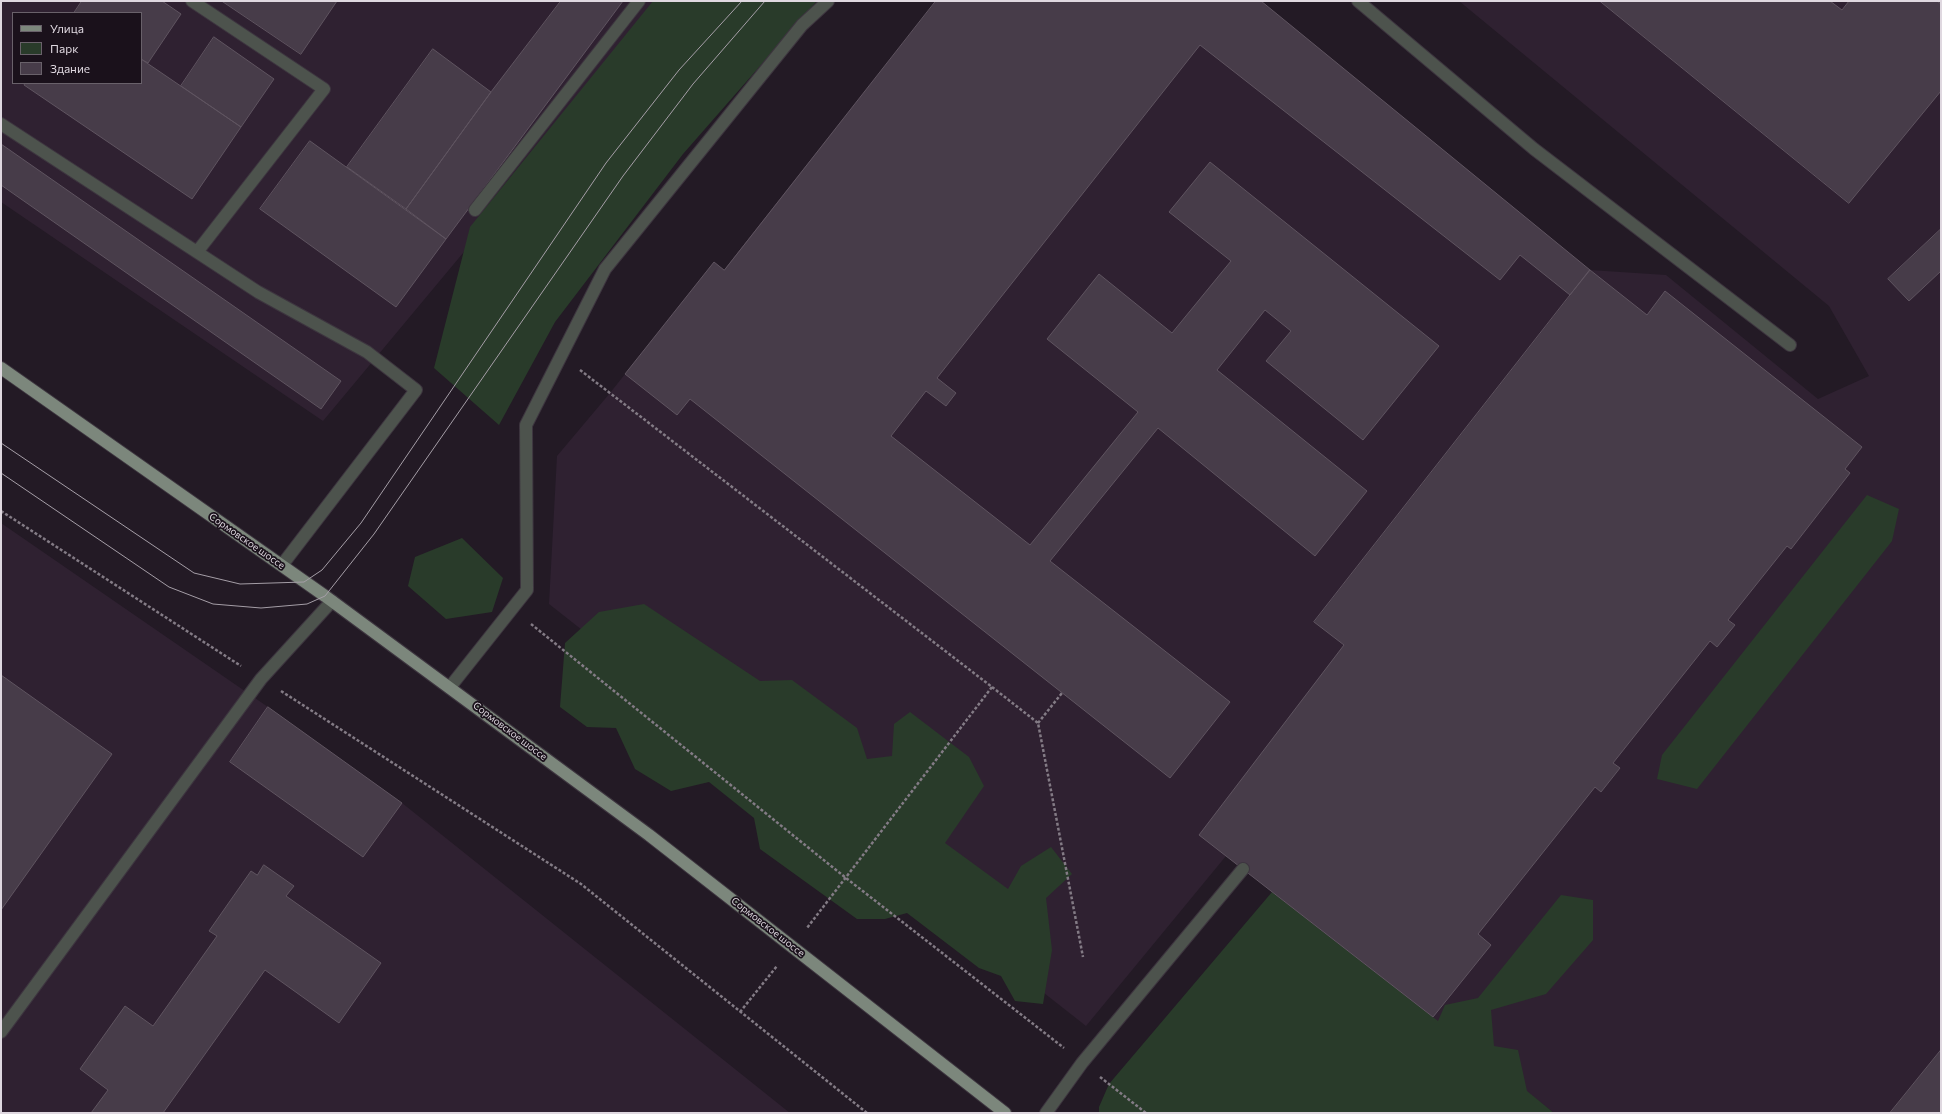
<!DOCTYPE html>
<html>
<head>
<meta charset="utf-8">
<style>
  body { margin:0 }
  #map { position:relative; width:1942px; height:1114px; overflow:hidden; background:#231a25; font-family:Commissioner,sans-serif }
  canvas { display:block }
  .frame { position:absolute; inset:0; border:2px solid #dfd8e0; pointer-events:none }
  .legend { position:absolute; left:12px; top:12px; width:130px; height:72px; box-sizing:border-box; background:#1a111b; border:1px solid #69616a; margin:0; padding:5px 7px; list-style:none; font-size:12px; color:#dfd8e0 }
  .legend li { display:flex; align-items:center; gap:8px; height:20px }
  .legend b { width:20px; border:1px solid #69616a }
</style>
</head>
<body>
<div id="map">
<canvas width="1942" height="1114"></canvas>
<div class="frame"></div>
<ul class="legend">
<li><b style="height:5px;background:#7c877c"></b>Улица</li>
<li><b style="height:11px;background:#293b2a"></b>Парк</li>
<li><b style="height:11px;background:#473c49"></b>Здание</li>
</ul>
</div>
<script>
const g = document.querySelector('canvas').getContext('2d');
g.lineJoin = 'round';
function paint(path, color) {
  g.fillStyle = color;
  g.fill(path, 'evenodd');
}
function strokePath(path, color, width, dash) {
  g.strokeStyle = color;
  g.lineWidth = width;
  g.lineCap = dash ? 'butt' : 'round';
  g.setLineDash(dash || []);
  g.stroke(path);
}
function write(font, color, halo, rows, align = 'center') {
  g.font = font + ' Commissioner,sans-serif';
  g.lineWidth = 3.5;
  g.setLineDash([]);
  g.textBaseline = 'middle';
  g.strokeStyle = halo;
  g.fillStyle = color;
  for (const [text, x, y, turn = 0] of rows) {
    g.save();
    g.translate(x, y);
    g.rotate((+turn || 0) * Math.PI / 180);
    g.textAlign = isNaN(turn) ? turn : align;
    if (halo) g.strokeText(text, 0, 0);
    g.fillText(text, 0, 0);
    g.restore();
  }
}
paint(new Path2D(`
  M1 1H673L323 421 1 202ZM13 13H141V83H13Z
  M936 1H1261L1590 270 1666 275 1818 399 1869 376 1829 306 1459 1H1941V1113H1554L1226 856 1086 1026 549 604 557 456 610 393 714 262 724 270Z
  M1 523 268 707 402 803 790 1113H1Z`), '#2f2131');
paint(new Path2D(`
  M653 1H817L683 154 555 322 499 425 434 368 470 227Z
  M1867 495 1899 509 1892 541 1697 789 1657 779 1662 755Z
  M462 538 503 578 492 612 446 619 408 586 415 557Z
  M644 604 760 681 792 680 857 728 867 759 892 756 894 724 910 712 969 757 984 786 945 843 1008 889 1021 866 1051 847 1072 874 1046 898 1052 950 1043 1004 1015 1001 1001 976 979 968 907 913 885 919H857L760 849 754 818 709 782 671 791 635 769 616 728 587 727 560 707 565 643 599 612Z
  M1272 892 1438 1021 1445 1005 1478 998 1561 895 1593 900V940L1546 994 1491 1010 1494 1046 1518 1050 1527 1091 1554 1113H1099V1107L1109 1084Z`), '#293b2a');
const building = new Path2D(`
  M82 1H162L181 14 148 63 141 59V13H74Z
  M222 1H337L301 54Z
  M561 1H623L446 239 406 209 491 92Z
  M936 1H1261L1590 270 1570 295 1520 255 1500 280 1200 45 937 378 956 393 946 406 926 391 891 436 1030 545 1138 412 1047 339 1099 274 1172 333 1231 261 1169 212 1210 162 1439 346 1363 440 1266 361 1291 331 1265 310 1217 370 1367 491 1315 556 1158 428 1050 561 1230 702 1170 778 690 399 677 415 625 374 714 262 724 270Z
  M1600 1H1830L1842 10 1849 1H1937L1941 4V91L1849 203Z
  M214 37 274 79 241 127 181 86Z
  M433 49 491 92 406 209 347 167Z
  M141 59 241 127 192 199 24 85 25 83H141Z
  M310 141 446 239 396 307 260 209Z
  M1 144 341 381 321 409 1 185Z
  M1941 229V271L1909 301 1888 279Z
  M1590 270 1647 315 1665 291 1862 447 1845 469 1850 473 1791 549 1787 546 1728 620 1735 625 1717 647 1710 641 1613 763 1620 768 1601 792 1595 787 1478 934 1491 945 1433 1017 1199 835 1344 645 1314 622Z
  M1 675 112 754 1 910Z
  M268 707 402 803 363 857 230 762Z
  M264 865 294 886 286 896 381 963 339 1023 265 970 163 1113H91L108 1090 80 1069 125 1006 153 1026 217 936 209 931 251 871 257 875Z
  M1941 1050V1113H1890Z`);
paint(building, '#473c49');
strokePath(building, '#5f5460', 1);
const lane = new Path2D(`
  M192 1 324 89 197 252
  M1358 1 1534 149 1790 345
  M1 124 258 292 367 352 416 390 282 565
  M475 210 639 1
  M1 1032 261 679 332 601
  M1046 1113 1082 1063 1243 869`);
const street = new Path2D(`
  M450 687 527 590 526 425 605 269 802 25 828 1`);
const primary = new Path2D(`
  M1 368 325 596 649 835 1005 1113`);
strokePath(lane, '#3d353f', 14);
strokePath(street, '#3d353f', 14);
strokePath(primary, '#3d353f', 14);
strokePath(new Path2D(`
  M580 370 992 687 807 928
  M1 511 241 666
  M531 624 846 878 1064 1048
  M992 687 1038 723 1083 957
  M281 691 581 884 867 1113
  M1038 723 1062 693
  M740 1012 777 966
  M1100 1077 1146 1113`), '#837b85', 2.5, [3, 2]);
strokePath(lane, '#4d534d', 12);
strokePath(street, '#4d534d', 12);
strokePath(primary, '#7c877c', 12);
strokePath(new Path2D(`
  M1 443 194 573 240 584 304 582 322 570 361 523 606 163 679 70 742 1
  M1 473 169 587 213 604 261 608 307 604 325 596 374 534 623 176 693 84 765 1`), '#a59ea7', 1);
write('10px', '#dfd8e0', '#1a111b', [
  ["Сормовское шоссе",247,541,35],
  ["Сормовское шоссе",510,731,37],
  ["Сормовское шоссе",768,927,38]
]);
</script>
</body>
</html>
